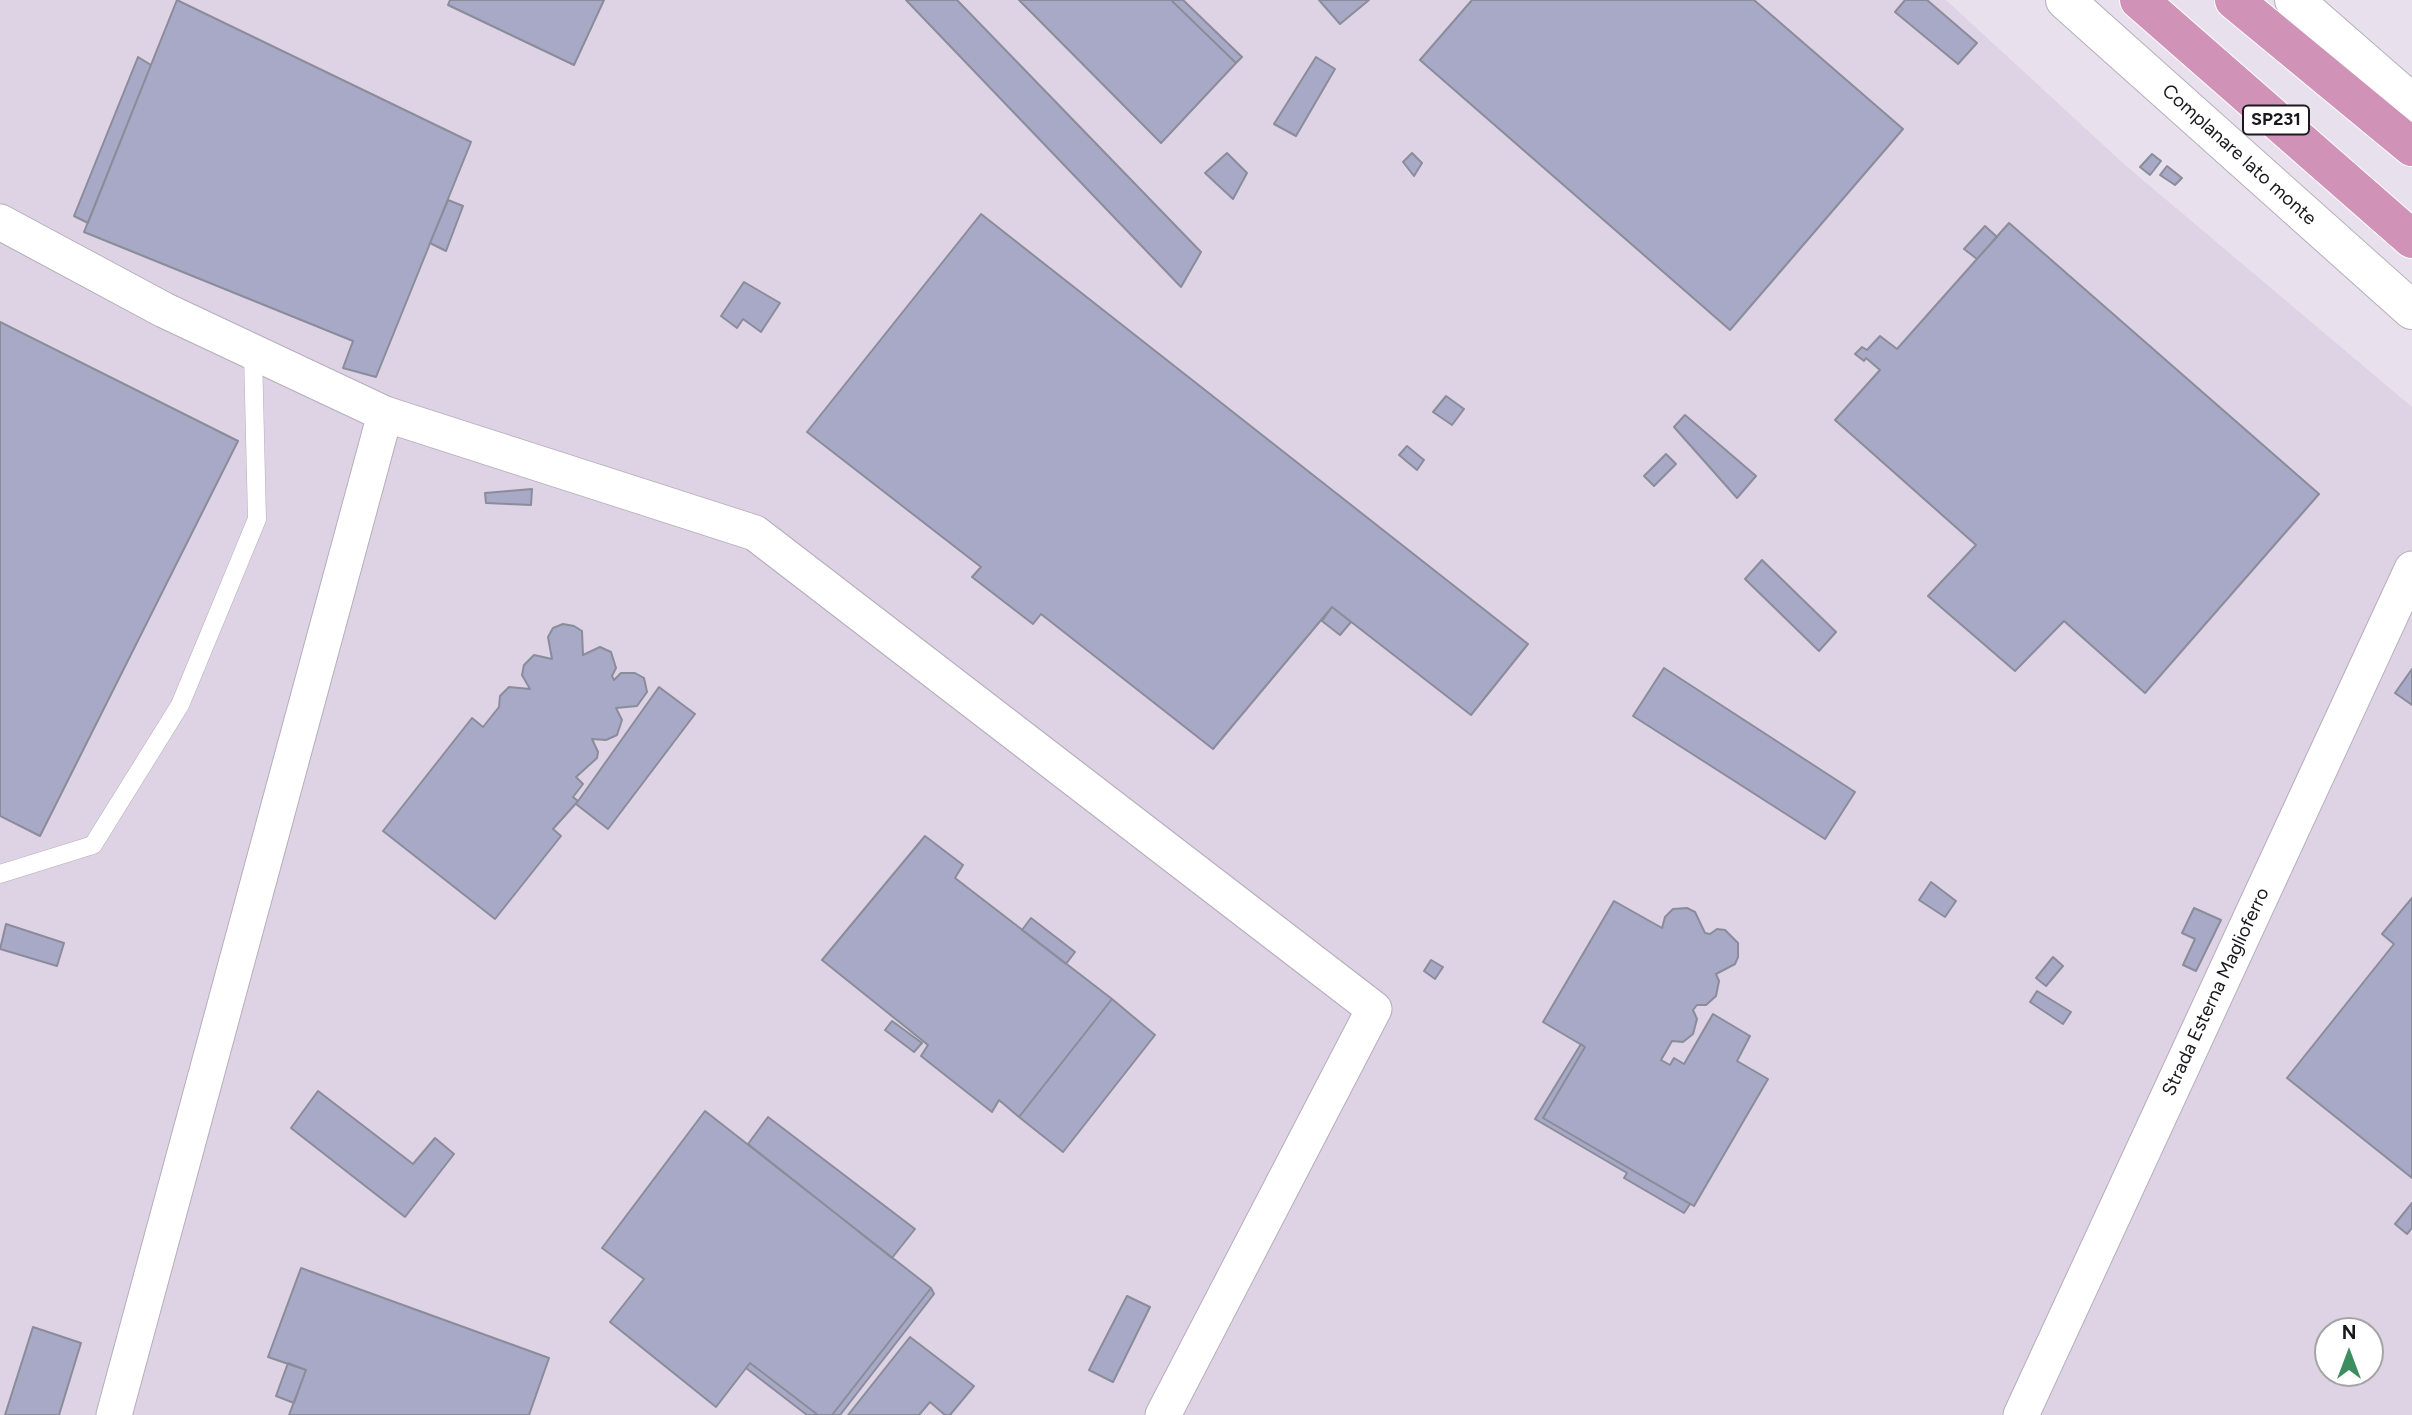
<!DOCTYPE html>
<html>
<head>
<meta charset="utf-8">
<style>
  body { margin:0 }
  #map { position:relative; width:2412px; height:1415px; overflow:hidden; background:#e8e0ed; font-family:Figtree,sans-serif }
  canvas { display:block }
  .north { position:absolute; left:2314px; top:1317px; width:70px; height:70px; box-sizing:border-box; background:#fff; border:2px solid #a4a3a5; border-radius:50%; rotate:0deg; font-size:19px; font-weight:700; line-height:28px; text-align:center; color:#1c191e }
  .north::after { content:''; display:block; margin:auto; width:24px; height:32px; background:#3c8e60; clip-path:polygon(50% 0,100% 100%,50% 72%,0 100%) }
</style>
</head>
<body>
<div id="map">
<canvas width="2412" height="1415"></canvas>
<div class="north">N</div>
</div>
<script>
const g = document.querySelector('canvas').getContext('2d');
g.lineJoin = 'round';
function paint(path, color) {
  g.fillStyle = color;
  g.fill(path, 'evenodd');
}
function strokePath(path, color, width, dash) {
  g.strokeStyle = color;
  g.lineWidth = width;
  g.lineCap = dash ? 'butt' : 'round';
  g.setLineDash(dash || []);
  g.stroke(path);
}
function write(font, color, halo, rows, align = 'center') {
  g.font = font + ' Figtree,sans-serif';
  g.lineWidth = 6;
  g.setLineDash([]);
  g.textBaseline = 'middle';
  g.strokeStyle = halo;
  g.fillStyle = color;
  for (const [text, x, y, turn = 0] of rows) {
    g.save();
    g.translate(x, y);
    g.rotate((+turn || 0) * Math.PI / 180);
    g.textAlign = isNaN(turn) ? turn : align;
    if (halo) g.strokeText(text, 0, 0);
    g.fillText(text, 0, 0);
    g.restore();
  }
}
paint(new Path2D(`
  M0 0H1946L2125 165 2412 407V1415H0ZM2328 1331H2370V1373H2328Z`), '#ded2e5');
const building = new Path2D(`
  M177 0 471 142 376 377 343 368 353 341 84 232Z
  M450 0H604L574 65 448 5Z
  M906 0H957L1201 252 1181 287Z
  M1019 0H1171L1236 63 1161 143Z
  M1171 0H1183L1242 57 1236 63Z
  M1319 0H1369L1340 24Z
  M1472 0H1754L1903 129 1730 330 1420 60Z
  M1905 0H1927L1977 43 1958 64 1895 12Z
  M138 57 151 65 88 223 74 216Z
  M1316 57 1335 69 1296 136 1274 124Z
  M1227 153 1247 173 1233 199 1205 173Z
  M1412 153 1422 163 1414 176 1403 162Z
  M2152 154 2161 161 2150 175 2140 167Z
  M2167 166 2182 178 2175 185 2160 175Z
  M448 200 463 206 446 251 430 243Z
  M981 214 1528 644 1471 715 1332 607 1213 749 1041 614 1033 624 972 577 981 567 807 432Z
  M2009 223 2319 494 2145 693 2064 621 2015 671 1928 596 1976 545 1835 420 1880 370 1866 358 1864 361 1855 354 1862 347 1867 350 1880 336 1897 349Z
  M1985 226 1997 237 1977 259 1964 249Z
  M744 282 780 303 761 332 743 319 737 328 721 316Z
  M0 322 238 441 40 836 0 816Z
  M1446 396 1464 409 1452 425 1433 412Z
  M1685 415 1756 476 1737 498 1674 427Z
  M1407 446 1424 460 1417 470 1399 455Z
  M1666 454 1676 464 1654 486 1644 476Z
  M532 489 531 505 486 503 485 493Z
  M1762 560 1836 632 1819 651 1745 579Z
  M1332 607 1351 622 1340 635 1322 621Z
  M563 624 574 626 582 631 583 655 600 647 611 652 616 668 612 676 614 680 621 673H635L644 678 647 692 637 706 616 708 622 720 617 735 606 740 592 739 598 752 597 758 576 777 583 784 573 797 578 801 553 829 561 836 495 919 383 831 472 718 483 727 499 707 500 696 509 687 530 689 522 675 524 665 534 655 552 659 548 637 553 628Z
  M1664 668 1855 792 1825 839 1633 716Z
  M2412 669V705L2395 693Z
  M659 687 695 714 608 829 576 804Z
  M925 836 963 865 955 878 1112 999 1019 1117 999 1100 992 1112 921 1056 928 1045 822 960Z
  M1931 882 1956 901 1945 917 1919 900Z
  M2412 898V1178L2287 1078 2394 944 2382 934Z
  M1614 901 1662 928 1665 917 1673 909 1687 908 1695 912 1705 933 1710 934 1717 929 1725 930 1738 943V957L1735 964 1716 974 1719 981 1716 996 1706 1005H1697L1693 1010 1697 1019 1693 1034 1683 1042 1672 1041 1661 1060 1670 1065 1674 1058 1684 1064 1713 1014 1750 1036 1737 1061 1768 1079 1694 1206 1543 1118 1585 1047 1543 1022Z
  M2194 908 2221 920 2196 971 2183 965 2195 939 2182 933Z
  M1031 918 1075 952 1066 964 1022 930Z
  M6 924 64 943 57 966 0 949Z
  M2053 957 2063 966 2046 986 2036 978Z
  M1431 960 1443 967 1435 979 1424 971Z
  M2037 991 2071 1012 2063 1024 2030 1002Z
  M1112 999 1155 1035 1063 1152 1019 1117Z
  M892 1021 922 1043 914 1052 885 1030Z
  M1581 1044 1585 1047 1543 1118 1690 1204 1684 1213 1624 1178 1627 1173 1535 1119Z
  M318 1091 413 1164 435 1138 454 1154 405 1217 291 1128Z
  M705 1111 931 1288 832 1415H818L750 1363 716 1407 610 1322 644 1279 602 1248Z
  M768 1117 915 1229 892 1258 748 1144Z
  M2412 1203V1228L2407 1234 2395 1224Z
  M301 1268 549 1358 529 1415H289L306 1370 268 1357Z
  M931 1288 934 1294 840 1415H832Z
  M1127 1296 1150 1307 1113 1382 1089 1370Z
  M33 1327 81 1343 59 1415H5Z
  M910 1337 974 1386 950 1415H945L930 1402 919 1415H848Z
  M288 1363 306 1370 294 1403 276 1396Z
  M750 1363 818 1415H807L746 1368Z`);
paint(building, '#a7a9c7');
strokePath(building, '#8b8c99', 2);
const service = new Path2D(`
  M0 874 93 845 180 705 257 519 253 354`);
const minor = new Path2D(`
  M0 222 164 310 385 414 755 533 1374 1009 1163 1415
  M114 1415 385 414
  M2021 1415 2412 569`);
const tertiary = new Path2D(`
  M2065 0 2412 310
  M2294 0 2412 103`);
const trunk = new Path2D(`
  M2139 0 2412 239
  M2234 0 2412 147`);
strokePath(service, '#b6aeba', 19);
strokePath(minor, '#b6aeba', 37);
strokePath(tertiary, '#b6aeba', 40);
strokePath(trunk, '#fff', 40);
strokePath(service, '#fff', 18);
strokePath(minor, '#fff', 35);
strokePath(tertiary, '#fff', 38);
strokePath(trunk, '#d092b6', 38);
for (const [x, y, w] of [
  [2276,120,66]
]) {
  const box = new Path2D();
  box.roundRect(x - w / 2, y - 14.5, w, 29, 5);
  g.fillStyle = '#fff';
  g.fill(box);
  strokePath(box, '#1c191e', 2);
}
write('bold 18px', '#1c191e', null, [
  ["SP231",2276,120]
]);
write('19px', '#1c191e', '#fff', [
  ["Complanare lato monte",2239,155,42],
  ["Strada Esterna Maglioferro",2216,992,-65]
]);
</script>
</body>
</html>
